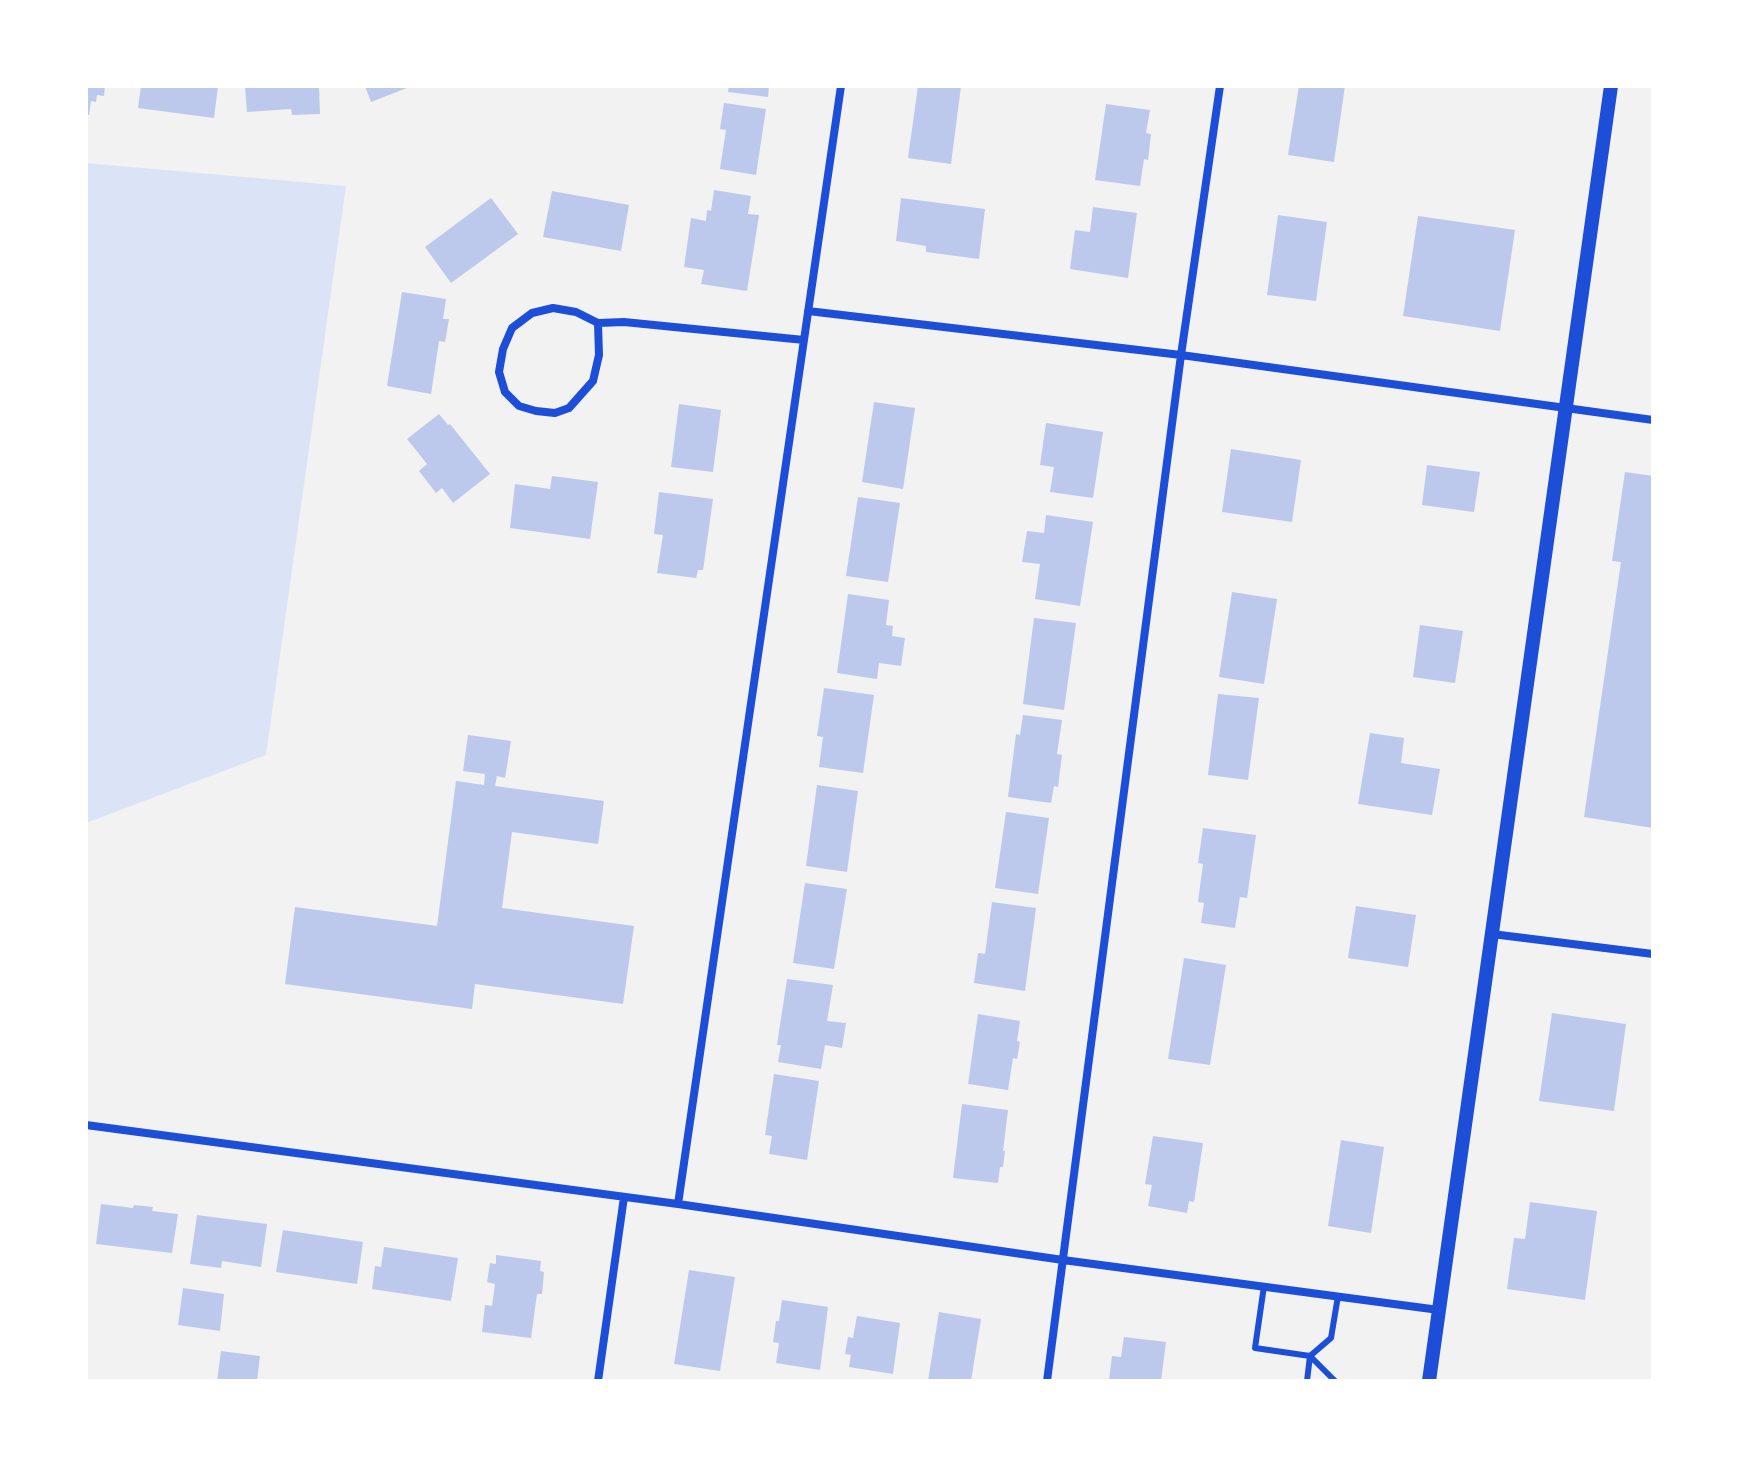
<!DOCTYPE html>
<html>
<head>
<meta charset="utf-8">
<style>
  body { margin:0 }
  #map { position:relative; width:1739px; height:1467px; overflow:hidden; background:#f2f2f2; font-family:Arial,sans-serif }
  canvas { display:block }
  .frame { position:absolute; inset:0; border:88px solid #fff; pointer-events:none }
</style>
</head>
<body>
<div id="map">
<canvas width="1739" height="1467"></canvas>
<div class="frame"></div>
</div>
<script>
const g = document.querySelector('canvas').getContext('2d');
g.lineJoin = 'round';
function paint(path, color) {
  g.fillStyle = color;
  g.fill(path, 'evenodd');
}
function strokePath(path, color, width, dash) {
  g.strokeStyle = color;
  g.lineWidth = width;
  g.lineCap = dash ? 'butt' : 'round';
  g.setLineDash(dash || []);
  g.stroke(path);
}
paint(new Path2D(`
  M86 163 346 186 266 755 86 823Z`), '#dbe4f7');
paint(new Path2D(`
  M86 86H105L104 96 97 95 96 102 91 101 89 115H86Z
  M141 86H218L214 118 138 108Z
  M245 86H319L320 114 292 115 291 109 247 112Z
  M365 86H412L371 102Z
  M729 86H769L768 97 728 92Z
  M918 86H961L951 164 908 158Z
  M1299 86H1345L1334 162 1288 155Z
  M724 103 766 109 756 175 720 169 726 130 720 129Z
  M1106 104 1150 110 1146 133 1151 134 1148 160 1144 159 1140 186 1095 180Z
  M714 190 751 196 748 214 759 215 747 291 701 284 704 270 684 267 691 218 706 221 707 210 711 211Z
  M552 191 629 205 621 251 543 237Z
  M491 198 518 234 451 283 425 247Z
  M901 198 985 209 979 259 926 252V246L896 241Z
  M1093 207 1137 213 1128 278 1070 269 1075 230 1090 232Z
  M1278 215 1327 222 1316 301 1267 295Z
  M1418 216 1515 230 1500 331 1403 316Z
  M402 292 446 299 443 319H449L445 342 439 341 431 394 387 386Z
  M874 402 915 408 903 489 862 482Z
  M679 404 721 410 713 472 671 467Z
  M439 414 448 425 450 424 490 474 453 503 442 488 436 493 419 471 427 464 407 439Z
  M1046 423 1103 432 1093 498 1050 492 1054 467 1040 465Z
  M1231 449 1301 460 1292 522 1222 512Z
  M1427 465 1480 472 1474 512 1422 505Z
  M1625 472 1653 476V828L1584 817 1621 562 1612 561Z
  M552 476 598 482 590 539 510 528 515 484 550 489Z
  M659 492 713 499 703 570H698L696 578 657 573 663 535 654 534Z
  M858 497 900 503 888 582 846 576Z
  M1046 515 1093 522 1080 606 1035 599 1040 564 1022 562 1027 531 1044 533Z
  M1232 592 1277 599 1264 684 1219 677Z
  M848 594 889 600 886 625 893 626 892 636 905 638 901 666 879 663 877 679 837 673Z
  M1034 618 1076 623 1064 710 1023 704Z
  M1420 625 1463 631 1455 683 1413 677Z
  M824 688 874 695 863 773 819 767 823 737 817 736Z
  M1218 694 1259 698 1248 780 1208 775Z
  M1023 715 1062 720 1057 754 1062 755 1058 787 1054 786 1051 803 1008 797 1016 734 1020 735Z
  M1370 733 1404 738 1401 763 1440 769 1432 815 1358 804Z
  M468 735 511 741 505 778 497 776 495 786 604 801 598 844 512 832 502 908 634 926 623 1004 475 984 472 1009 285 984 295 907 437 926 456 781 484 785 485 774 463 771Z
  M817 785 858 791 847 872 806 866Z
  M1006 812 1049 818 1038 894 995 888Z
  M1203 828 1256 835 1247 898 1240 897 1235 928 1201 923 1204 903 1198 902 1203 864 1198 863Z
  M805 883 847 889 834 969 793 963Z
  M992 902 1036 908 1025 991 974 983 978 953 985 954Z
  M1356 906 1416 915 1408 967 1348 958Z
  M1184 958 1226 965 1210 1065 1168 1059Z
  M787 979 833 985 827 1021 846 1023 842 1048 825 1045 821 1069 778 1062 781 1045H777Z
  M1552 1013 1626 1024 1614 1111 1539 1101Z
  M978 1014 1020 1021 1017 1041 1020 1042 1017 1059 1013 1058 1008 1090 968 1084Z
  M774 1074 819 1081 807 1160 769 1154 772 1136 765 1135Z
  M962 1104 1008 1110 1003 1151H1005L1003 1167H1000L998 1183 953 1178Z
  M1153 1136 1203 1143 1194 1202 1189 1201 1187 1213 1148 1206 1152 1185 1145 1184Z
  M1341 1140 1384 1147 1371 1233 1328 1226Z
  M1530 1202 1597 1211 1585 1300 1507 1289 1514 1238 1525 1239Z
  M101 1204 133 1208 134 1205 153 1207 152 1211 178 1214 172 1253 96 1244Z
  M197 1215 267 1224 261 1267 222 1261 221 1268 190 1264Z
  M283 1230 363 1242 357 1284 276 1272Z
  M384 1247 458 1258 451 1301 372 1289 375 1266 381 1267Z
  M496 1255 541 1261 540 1271 544 1272 542 1294H537L531 1338 482 1332 485 1305 492 1306 495 1284 487 1282 490 1263 496 1264Z
  M689 1270 735 1277 720 1371 674 1364Z
  M183 1288 224 1294 220 1331 178 1325Z
  M782 1300 828 1307 820 1370 776 1363 779 1343 773 1342 776 1321H779Z
  M939 1312 981 1319 971 1381H928Z
  M857 1316 900 1323 893 1374 849 1367 851 1355 845 1354 848 1337 853 1338Z
  M1124 1337 1166 1342 1161 1381H1109L1112 1356 1121 1357Z
  M221 1351 260 1356 257 1381H217Z`), '#bdc9ec');
strokePath(new Path2D(`
  M1264 1286 1255 1348 1310 1356 1335 1381
  M1307 1381 1310 1356 1331 1338 1338 1296`), '#1d4ed8', 6);
strokePath(new Path2D(`
  M808 311 1181 355 1653 420
  M598 323 599 355 593 381 569 408 555 413 536 411 519 406 505 392 499 372 503 349 512 328 532 313 553 308 576 312 598 323 624 322 804 340
  M1492 934 1653 954
  M86 1125 678 1204 1063 1260 1439 1310
  M678 1204 841 86
  M598 1381 624 1197
  M1047 1381 1181 355 1220 86`), '#1d4ed8', 8);
strokePath(new Path2D(`
  M1429 1381 1611 86`), '#1d4ed8', 14);
</script>
</body>
</html>
